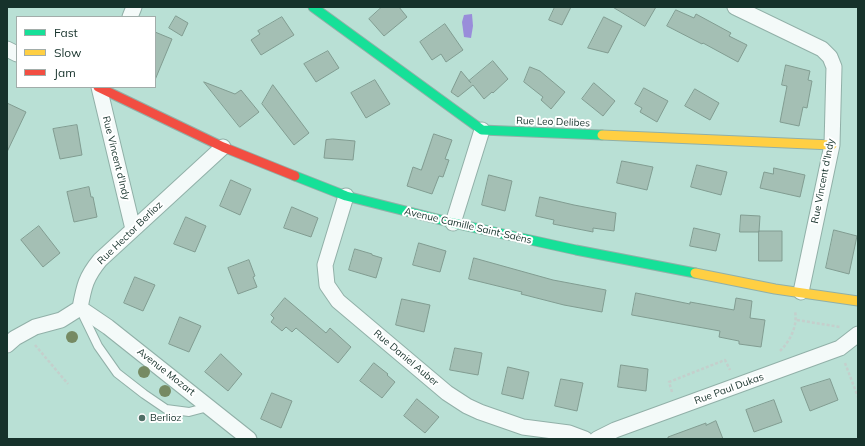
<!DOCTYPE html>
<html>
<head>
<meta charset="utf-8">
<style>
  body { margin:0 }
  #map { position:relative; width:865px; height:446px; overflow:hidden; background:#b9e0d5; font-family:Mulish,sans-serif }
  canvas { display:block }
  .frame { position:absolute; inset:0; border:8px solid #16322b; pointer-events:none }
  .legend { position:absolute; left:16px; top:16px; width:140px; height:72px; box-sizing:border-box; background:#fff; border:1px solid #a2adaa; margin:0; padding:5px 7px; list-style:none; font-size:12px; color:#16322b }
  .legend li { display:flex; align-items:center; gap:8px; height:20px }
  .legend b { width:20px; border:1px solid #a2adaa }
</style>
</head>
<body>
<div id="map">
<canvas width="865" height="446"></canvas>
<div class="frame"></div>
<ul class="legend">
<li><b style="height:5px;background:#16e098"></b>Fast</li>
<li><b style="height:5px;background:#ffcf43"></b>Slow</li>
<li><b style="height:5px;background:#f24e42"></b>Jam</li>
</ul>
</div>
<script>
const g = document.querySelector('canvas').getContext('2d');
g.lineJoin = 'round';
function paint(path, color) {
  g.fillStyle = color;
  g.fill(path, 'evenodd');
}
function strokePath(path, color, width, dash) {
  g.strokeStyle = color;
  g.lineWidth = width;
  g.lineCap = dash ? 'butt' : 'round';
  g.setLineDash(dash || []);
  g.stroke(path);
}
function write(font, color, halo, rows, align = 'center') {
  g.font = font + ' Mulish,sans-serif';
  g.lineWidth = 4;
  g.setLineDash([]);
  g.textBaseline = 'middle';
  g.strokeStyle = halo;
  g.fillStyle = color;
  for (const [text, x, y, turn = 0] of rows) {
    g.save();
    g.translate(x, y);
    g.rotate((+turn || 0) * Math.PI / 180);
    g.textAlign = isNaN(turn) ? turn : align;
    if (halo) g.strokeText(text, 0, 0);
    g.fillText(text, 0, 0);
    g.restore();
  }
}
paint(new Path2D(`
  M472 14 473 26 471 38 464 37 462 22 464 15Z`), '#998dda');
const building = new Path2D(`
  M382 7H399L407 17 384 36 369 19Z
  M555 7H571L562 25 549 20Z
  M613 7H656L645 26Z
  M676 10 694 18 696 14 731 33 729 36 747 45 738 62 703 43 702 44 667 26Z
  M176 16 188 23 182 36 169 28Z
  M282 17 294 35 261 55 251 40 260 34 258 31Z
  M604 17 622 26 608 53 588 48Z
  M445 24 463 50 446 62 441 54 432 60 420 42Z
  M155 32 172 39 155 80Z
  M328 51 339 68 316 82 304 64Z
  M493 61 508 79 493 93 492 92 484 99 473 85 458 97 451 92 461 71 471 83 469 81Z
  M786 65 810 71 808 80 812 81 807 108 803 107 799 126 780 122 787 86 782 85Z
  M530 67 540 71 565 92 551 109 541 100 543 97 524 82Z
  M375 80 390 104 366 118 351 93Z
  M204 82 235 94 241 90 259 112 240 127Z
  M594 83 615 101 603 116 582 99Z
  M273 85 309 133 294 145 262 104Z
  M644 88 668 101 657 122 640 112 642 108 635 104Z
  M695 89 719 103 710 120 685 106Z
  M7 103 26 112 7 152Z
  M77 125 82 155 60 159 53 129Z
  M434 134 452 140 445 159 449 160 443 177 439 176 432 194 407 186 413 167 421 170Z
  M333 139 355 141 353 160 324 158 326 140Z
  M622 161 653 167 647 190 617 183Z
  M697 165 727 172 721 195 691 187Z
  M774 168 805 175 800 197 760 188 764 172 773 174Z
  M489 175 512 181 505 211 482 205Z
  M231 180 251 189 240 215 220 206Z
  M89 187 91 197H93L97 217 74 222 67 192Z
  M540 197 574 205 616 213 614 231 593 228V232L553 224 554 220 536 216Z
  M292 207 318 218 311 237 284 228Z
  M741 215 760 216 759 232H740Z
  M186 217 206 226 195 252 174 244Z
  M39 226 60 253 43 267 21 240Z
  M694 228 720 234 716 251 690 246Z
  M834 230 857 236 849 274 826 268Z
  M759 231H782V261H759Z
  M419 243 446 251 440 272 413 265Z
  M355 249 372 254V255L382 258 376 278 349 270Z
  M474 258 553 280 606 290 602 312 564 305 521 294 522 292 469 279Z
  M249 260 255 276 253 277 257 287 238 294 228 268Z
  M135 277 155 285 143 311 124 303Z
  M636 293 690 304V302L734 310 736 298 752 301 750 318 765 320 761 347 739 344V341L719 337 720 331 632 315Z
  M285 298 326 333 330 328 351 347 338 363 296 328 292 332 286 327 282 331 271 322 274 318 271 315Z
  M402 299 430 305 424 332 396 325Z
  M180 317 201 326 189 352 169 344Z
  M455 348 482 353 478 375 450 370Z
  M221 354 242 374 228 391 205 372Z
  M374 363 388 374 387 375 395 382 382 398 360 381Z
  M621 365 648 369 646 391 618 387Z
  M508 367 529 372 523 399 502 394Z
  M561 379 583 383 577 411 555 406Z
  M830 379 838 400 810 411 801 388Z
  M272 393 292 401 281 428 261 419Z
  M417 399 439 417 425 433 404 416Z
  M774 400 782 422 754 432 746 410Z
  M716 421 723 439H668V437L706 423V425Z`);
paint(building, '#a4bfb4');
strokePath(building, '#819c91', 1);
const lane = new Path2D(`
  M82 313 98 346 117 373 144 394 166 409 189 412 208 407`);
const street = new Path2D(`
  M735 7 822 49 830 57 834 67 832 145 801 292
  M130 17 134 7
  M7 49 17 54
  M99 87 133 229
  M346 196 325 265 327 285 338 301 447 393 467 406 480 412 523 427 569 433 585 439
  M453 223 482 130
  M80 308 108 327 249 439
  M7 345 15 338 35 327 61 320 80 308C84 286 86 277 100 260L223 147
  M597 439 615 430 840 348 858 334`);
const fast = new Path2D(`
  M313 7 482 130 602 135
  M295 176 346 196 453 223 576 250 695 273`);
const slow = new Path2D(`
  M602 135 832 145
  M695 273 775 289 858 301`);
const jam = new Path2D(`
  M98 87 223 147 295 176`);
strokePath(lane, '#91b0a8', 10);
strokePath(street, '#91b0a8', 17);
strokePath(fast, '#91b0a8', 11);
strokePath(slow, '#91b0a8', 11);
strokePath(jam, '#91b0a8', 11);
strokePath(new Path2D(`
  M797 320 840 327
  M35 345 68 384
  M780 351C790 341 798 326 795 311
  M845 363 858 397
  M672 392 669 382 725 360 730 370`), '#c4cfcc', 2.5, [3, 2]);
strokePath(lane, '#f4faf9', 8);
strokePath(street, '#f4faf9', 15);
strokePath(fast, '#16e098', 9);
strokePath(slow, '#ffcf43', 9);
strokePath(jam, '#f24e42', 9);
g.fillStyle = '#768a63';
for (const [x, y] of [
  [72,337],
  [144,372],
  [165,391]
]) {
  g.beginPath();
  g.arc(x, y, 6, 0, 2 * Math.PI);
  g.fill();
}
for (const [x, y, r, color] of [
  [142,418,4,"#4f6f66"]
]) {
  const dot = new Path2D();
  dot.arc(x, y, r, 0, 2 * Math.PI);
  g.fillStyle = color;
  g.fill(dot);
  strokePath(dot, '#fff', 1.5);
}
write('10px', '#16322b', '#fff', [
  ["Rue Leo Delibes",553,122,2],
  ["Rue Vincent d'Indy",116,158,76],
  ["Rue Vincent d'Indy",823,181,-79],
  ["Avenue Camille Saint-Saëns",468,226,13],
  ["Rue Hector Berlioz",130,233,-44],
  ["Rue Daniel Auber",406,358,40],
  ["Avenue Mozart",166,372,38],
  ["Rue Paul Dukas",729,389,-20]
]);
write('10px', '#16322b', '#fff', [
  ["Berlioz",150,418]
], 'left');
</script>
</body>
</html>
